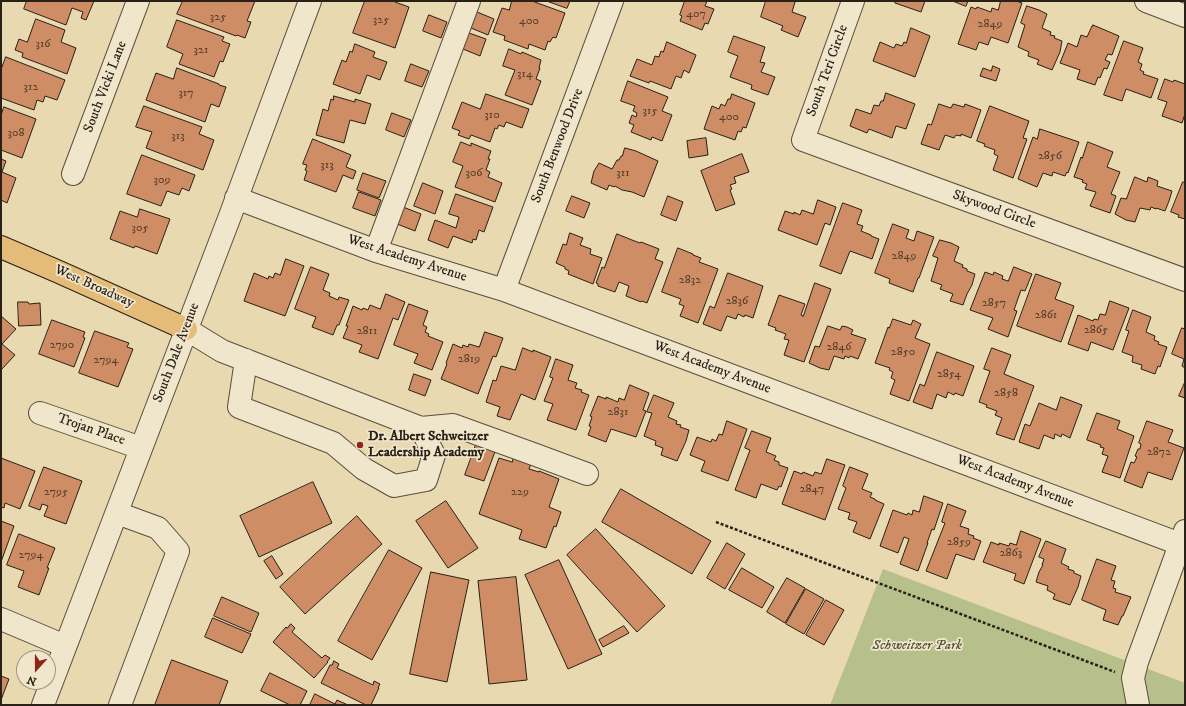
<!DOCTYPE html>
<html>
<head>
<meta charset="utf-8">
<style>
  body { margin:0 }
  #map { position:relative; width:1186px; height:706px; overflow:hidden; background:#e8d9b1; font-family:"IM FELL DW Pica",serif }
  canvas { display:block }
  .frame { position:absolute; inset:0; border:2px solid #292016; pointer-events:none }
  .north { position:absolute; left:16px; top:650px; width:40px; height:40px; box-sizing:border-box; background:#f0e6cc; border:1px solid #a09783; border-radius:50%; rotate:201deg; font-size:11px; font-weight:700; line-height:16px; text-align:center; color:#292016 }
  .north::after { content:''; display:block; margin:auto; width:14px; height:18px; background:#8f2418; clip-path:polygon(50% 0,100% 100%,50% 72%,0 100%) }
</style>
</head>
<body>
<div id="map">
<canvas width="1186" height="706"></canvas>
<div class="frame"></div>
<div class="north">N</div>
</div>
<script>
const g = document.querySelector('canvas').getContext('2d');
g.lineJoin = 'round';
function paint(path, color) {
  g.fillStyle = color;
  g.fill(path, 'evenodd');
}
function strokePath(path, color, width, dash) {
  g.strokeStyle = color;
  g.lineWidth = width;
  g.lineCap = dash ? 'butt' : 'round';
  g.setLineDash(dash || []);
  g.stroke(path);
}
function write(font, color, halo, rows, align = 'center') {
  g.font = font + ' "IM FELL DW Pica",serif';
  g.lineWidth = 3.5;
  g.setLineDash([]);
  g.textBaseline = 'middle';
  g.strokeStyle = halo;
  g.fillStyle = color;
  for (const [text, x, y, turn = 0] of rows) {
    g.save();
    g.translate(x, y);
    g.rotate((+turn || 0) * Math.PI / 180);
    g.textAlign = isNaN(turn) ? turn : align;
    if (halo) g.strokeText(text, 0, 0);
    g.fillText(text, 0, 0);
    g.restore();
  }
}
paint(new Path2D(`
  M883 569 1185 683V705H830Z`), '#b7bf8a');
const building = new Path2D(`
  M27 1H94L86 20 81 18 83 12 72 8 66 25 24 9Z
  M183 1H255L247 21 251 22 245 38 237 35 236 36 177 14Z
  M365 1H395V2L409 7 395 48 353 33Z
  M512 1H532L565 13 556 38 553 37 550 42 548 41 545 50 529 44 528 49 504 40 505 36 493 32 502 8 509 10Z
  M547 1H570L567 8Z
  M685 1H707L705 6 714 9 708 24 705 23 702 30 680 21 682 16 680 15Z
  M766 1H792L795 2 792 12 806 17 798 37 781 30 783 26 761 17Z
  M896 1H925L921 12 895 3Z
  M953 1H968L966 6Z
  M1001 1H1016L1022 3 1008 43 991 37 988 45 979 42 976 50 958 44 971 7 976 9 977 7 991 12 992 8 998 10Z
  M1027 6 1039 10 1047 14 1042 28 1051 32 1050 35 1055 36 1054 38 1062 41 1060 52 1052 70 1037 64 1039 60 1028 56 1029 52 1018 47 1025 25 1021 23Z
  M477 12 494 19 488 35 471 28Z
  M429 15 447 22 441 38 423 31Z
  M36 19 65 30 61 42 76 48 67 74 22 57 23 53 15 50 19 39 27 42Z
  M177 20 224 37 222 41 230 44 223 62 220 61 214 77 179 64 183 54 167 47Z
  M1093 25 1119 36 1112 55 1108 54 1105 60 1110 62 1107 69 1104 68 1100 78 1098 77 1095 85 1077 79 1080 70 1060 63 1068 43 1077 47 1081 35 1087 37 1092 26H1093Z
  M911 28 930 36 915 77 873 61 880 42 894 48 896 44 902 46 904 42 906 43Z
  M469 33 486 39 480 56 463 49Z
  M734 36 765 47 760 62 765 63 761 72 775 77 768 95 751 89 752 85 730 77 738 56 728 52Z
  M1124 41 1143 48 1138 62 1142 64 1140 70 1144 72 1143 74 1158 79 1151 98 1126 89 1122 101 1104 95Z
  M667 42 696 55 689 73 684 70 681 78 676 76 671 89 650 81 649 83 630 76 637 59 652 65 655 56 659 57 661 51 663 52Z
  M355 44 375 52 373 57 387 62 380 80 367 75 360 94 333 84 342 60 346 62 350 51 352 52Z
  M509 49 521 54 522 52 541 60 539 68H540L536 79 541 81 532 105 505 95 515 70 503 66Z
  M6 57 65 80 57 100 45 96 43 102 37 100 34 110 1 98V70Z
  M411 64 429 71 422 87 405 81Z
  M993 66 1000 69 996 81 980 76 983 68 991 71Z
  M177 68 219 84V85L226 87 219 107 211 104 205 122 146 100 156 73 173 79Z
  M1165 79 1173 82 1174 80 1185 84V83V114L1182 123 1162 116 1167 102 1158 99Z
  M628 81 668 97 662 111 672 115 662 141 652 137 651 140 631 132 634 125 629 123 632 115 636 117 637 113 633 111 635 106 621 101Z
  M886 93 915 104 906 129 896 126 892 138 869 129 867 133 850 126 856 109 871 114 874 105 879 106 881 101H883Z
  M486 94 529 109 522 128 506 122 504 127 499 125 497 129 495 128 490 142 471 135 469 139 458 135 460 131 452 128 462 102 480 109Z
  M732 94 755 103 746 128 743 127 741 132 738 131 735 140 704 129 712 106 719 109 721 104 725 106 728 99H730Z
  M334 96 355 102V99L371 104 365 124 350 120 344 143 316 135 323 109 328 111 331 99 333 100Z
  M939 104 951 108 953 104 964 107 965 104 981 110 971 138 961 134V136L956 135 954 138 945 135 939 150 921 144 928 124 931 125Z
  M144 106 202 127 199 134 214 140 203 170 146 148 152 132 136 127Z
  M990 106 1029 121 1023 138 1027 139 1013 178 993 170 998 156 994 154 995 150 984 146 985 144 977 141Z
  M4 107 36 119 22 158 1 150V116Z
  M392 113 411 120 404 137 386 130Z
  M1040 129 1079 142 1068 173 1067 172 1065 176 1053 172 1052 176 1043 173 1037 187 1018 179 1033 137 1037 139Z
  M706 138 708 155 689 158 687 141Z
  M313 139 351 155 346 167 356 171 353 179 343 175 336 192 304 180 307 171 305 170 307 165 303 164Z
  M461 142 471 146V143L491 151 488 159H490L486 170 490 172 488 177 502 183 495 202 455 187 463 166 453 162Z
  M1088 142 1113 152 1107 167 1120 172 1111 194 1116 196 1110 213 1090 206 1096 192 1085 189 1087 184 1082 182 1083 180 1074 177 1081 157 1082 158Z
  M625 148 636 151 658 161 644 197 632 192 622 190 615 186 614 187 609 185 607 190 591 183 594 171 599 163 612 169 617 160H619L621 156H622Z
  M742 154 749 172 734 177 736 183 730 185 732 189 730 190 735 204 716 211 701 171Z
  M142 155 195 175 189 191 182 188 179 195 167 191 161 206 127 194Z
  M1 159 6 161 2 172 16 178 7 203 1 200Z
  M363 173 386 181 379 198 357 190Z
  M1135 177 1147 182 1148 177 1158 181 1157 186 1172 191 1169 201 1165 211 1156 208V209L1151 207 1150 210 1140 208 1135 222 1126 220 1115 214 1121 198 1126 199Z
  M1183 182 1185 183V219L1178 217 1179 215 1171 212Z
  M423 183 443 191 435 214 414 206Z
  M359 192 381 200 375 216 353 208Z
  M456 194 493 207 484 232 479 230 476 240 473 239 472 243 453 236 448 248 428 240 435 220 456 228 459 217 449 214Z
  M572 196 590 203 584 218 566 211Z
  M668 196 683 202 676 221 661 215Z
  M818 200 836 207 830 225 825 223 817 245 778 230 785 211 794 214V212L800 215 802 210 813 214Z
  M843 203 862 210 857 224 863 226 861 231 871 235V236L879 239 872 259 850 251 841 274 820 266Z
  M403 207 421 214 415 231 397 224Z
  M140 209 170 219 157 254 135 246 134 248 110 239 120 211 137 217Z
  M893 224 909 230 906 238 914 241 917 231 934 237 919 278H918L913 292 889 283 890 279 875 273Z
  M570 233 583 238 580 245 591 249 590 254 602 258 593 284 568 274 569 271 565 269V267L556 263 563 244 566 245Z
  M617 234 632 240 640 243 641 242 659 249 655 259 663 262 647 303 642 301 641 302 626 296 629 286 619 282 615 292 598 286V284L596 283 602 267 604 268Z
  M940 240 951 243 959 247 954 261 963 265 962 267 967 269V271L975 274 972 285 967 294 963 305 950 301 953 294 940 289 942 285 931 281 938 258 933 256Z
  M678 248 693 254V255L701 258 699 262 718 269 698 323 680 316 684 306 679 304 681 299 662 292Z
  M286 259 304 266 285 316 244 301 254 273 268 279 269 276 273 278 275 273 280 275Z
  M311 267 329 274 323 290 330 293 329 296 338 300 339 297 349 300 339 325H337L333 335 312 327 316 317 295 309Z
  M1014 267 1032 274 1025 291 1021 290 1014 310 1017 311 1008 337 988 329 993 318 970 310 985 272 993 275 994 272 1003 276 1002 279 1008 281Z
  M728 273 763 286 753 318 745 315 744 317 738 314 736 319 727 316 721 331 703 324 710 306 714 308Z
  M1036 274 1061 283 1055 299 1074 306 1061 342 1017 326Z
  M815 283 831 289 804 362 784 355 789 340 784 339 786 334 775 330 776 328 768 325 779 295 805 304 801 315 803 316Z
  M386 294 405 302 398 320 393 318 378 359 359 352 362 345 343 338 348 326H346L353 306 362 310 363 308 368 310 370 305 380 309Z
  M1110 301 1129 308 1113 350 1091 342 1088 351 1068 344 1078 315 1093 321 1094 319 1098 320 1100 314 1105 315Z
  M18 302H28L29 304 40 303 41 325 19 326Z
  M409 304 428 311 423 325 427 327 425 332 429 334 428 336 443 342 432 370 414 363 418 354 394 345Z
  M1133 310 1151 317 1146 332 1155 336 1154 340 1159 342 1158 344 1167 347 1160 367 1158 366 1155 374 1141 369 1142 365 1132 362 1133 356 1122 352 1129 331 1126 330Z
  M1 316 16 329 2 344 15 355 1 370Z
  M893 319 911 325 913 320 921 324 915 338 930 344 909 401 890 394 895 380 891 378 893 372 889 370 890 368 875 363 888 327 889 328Z
  M52 320 85 332 83 337 85 338 74 367 39 354Z
  M828 326 840 330 842 326 847 327 853 330 851 334 866 339 858 359 850 356 849 358 845 356 844 359 834 356 829 370 820 368 809 363 815 346 819 347Z
  M1182 328 1185 329V368L1182 366 1184 359 1172 354Z
  M95 331 129 343 127 347 133 349 118 387 79 373Z
  M485 332 503 338 496 357 493 356 478 394 441 379 447 364 446 363 453 344 462 348 463 345 468 347 469 344 479 347Z
  M523 348 533 352V350L551 357 535 400 521 394 510 420 497 416 500 407 486 402 493 380 496 381 501 366 515 370Z
  M992 348 1011 355 1004 374 1034 386 1014 440 996 434 1002 418 995 415 997 411 986 407 987 405 979 402 990 371 984 369Z
  M937 352 974 366 963 396 955 393 954 395 948 392 946 398 937 394 932 409 913 402 920 384 924 386Z
  M556 359 573 365 568 380 577 383 575 388 582 390 581 392 589 395 576 430 547 420 553 404 544 401 553 378 550 377Z
  M414 374 431 380 425 396 409 390Z
  M1185 382V398L1179 396Z
  M630 385 649 393 643 410 646 411 636 437 611 429 606 442 588 435 591 427 589 426 592 417 590 416 598 396 606 399V397L618 402 619 398 624 400Z
  M654 395 674 403 668 417 677 421 676 424 681 425 680 427 689 430 686 441 677 461 661 455 663 448 655 445 656 441 644 436 652 413 647 412Z
  M1061 397 1082 405 1070 438 1062 434 1061 437 1055 434 1054 439 1044 435 1039 449 1019 442 1025 424 1030 426 1039 403 1056 410Z
  M1097 413 1120 421 1117 429 1134 436 1120 478 1102 472 1108 456 1102 454 1104 448 1100 447 1101 445 1087 440Z
  M727 421 747 429 728 481 701 471 705 461 690 455 697 437 711 442 712 439 716 441 719 434 722 435Z
  M1147 421 1173 430 1168 442 1184 448 1172 480 1148 472 1142 488 1124 481 1131 462 1134 463 1137 457 1135 456 1138 449H1140L1141 444 1139 443Z
  M752 431 771 438 766 452 776 456 774 460 779 462V465L788 468 781 487 779 486 777 490 761 484 756 498 735 490 750 450 745 448Z
  M477 442 496 449 484 481 465 475Z
  M514 455 532 461 529 469 539 472V471L559 479 549 507 561 512 556 527 554 526 546 548 519 539 522 530 479 514 499 458 512 462Z
  M1 458 35 471 20 509 5 503 4 508 1 507Z
  M827 459 845 465 825 520 782 504 794 471 802 474 803 472 813 476 815 472 821 474Z
  M44 467 82 481 66 524 44 516 48 506 42 504 40 510 29 506Z
  M850 467 868 474 862 489 872 493 870 497 875 499V500L884 504 870 539 853 532 857 522 848 519 850 513 838 509 846 488 843 486Z
  M313 482 332 523 259 557 240 516Z
  M621 489 711 541 692 574 602 522Z
  M924 496 943 503 934 530 932 529 927 543H928L918 571 900 564 909 539 904 537 898 553 880 546 893 510 907 515 908 513 912 515 913 510 919 512Z
  M446 501 478 548 448 568 416 521Z
  M948 504 966 511 960 526 969 529 968 534 974 536 973 538 981 541 974 560 956 554 947 579 926 571 945 523 942 522Z
  M357 516 382 544 305 614 280 587Z
  M1 521 14 526 1 562Z
  M596 529 665 606 637 632 567 555Z
  M1021 531 1041 539 1024 584 1014 580 1016 574 983 562 991 542 999 545V543L1009 546 1010 543 1016 545Z
  M19 534 55 548 47 568H49L39 595 18 587 24 571 7 565Z
  M1046 541 1066 549 1061 563 1069 567 1068 569 1074 571V573L1081 576 1078 587 1070 605 1053 599 1055 594 1047 590 1048 586 1036 582 1039 572 1043 565H1042L1044 559 1039 557Z
  M727 543 745 554 725 589 707 578Z
  M389 550 422 568 372 660 338 641Z
  M272 556 283 574 276 579 264 561Z
  M1097 559 1116 566 1111 580 1115 581 1113 588 1116 589 1115 592 1131 597 1123 616H1122L1118 625 1103 620 1106 610 1082 600Z
  M559 560 602 654 568 669 525 575Z
  M742 568 774 587 762 608 729 590Z
  M431 572 469 580 447 682 410 674Z
  M516 577 527 680 489 684 478 581Z
  M787 578 805 588 785 623 767 612Z
  M806 589 824 599 804 634 786 624Z
  M222 597 259 613 251 632 214 616Z
  M826 600 844 610 824 645 806 635Z
  M213 618 251 634 242 653 205 637Z
  M291 624 295 628 292 632 322 658 325 655 330 658 327 662H328L314 678 273 642 286 627 287 628Z
  M624 626 629 633 603 647 599 640Z
  M172 660 228 681 219 705H155Z
  M334 661 339 664 337 668 373 685 374 681 380 684 378 688H379L371 705H366L321 683 330 665H332Z
  M270 673 307 691 300 705H290L261 691Z
  M1 676 9 679 1 700Z
  M315 694 335 704 337 700 348 705H310Z`);
paint(building, '#ce8d64');
strokePath(building, '#292016', 1);
const minor = new Path2D(`
  M853 1 803 140 1185 280
  M1146 1 1185 16
  M73 174 138 1
  M236 198 376 251 504 290 1185 546
  M376 251 469 1
  M504 290 612 1
  M186 329 222 351 421 428 434 455 426 480 394 486 364 469 333 443 239 407 246 360
  M40 413 141 448
  M421 428 453 425 536 455 587 474
  M117 513 158 528 178 551 120 705
  M1 619 65 646
  M43 705 230 216 310 1
  M1138 705 1133 678 1137 662 1185 531`);
const major = new Path2D(`
  M1 247 59 272 186 329`);
strokePath(minor, '#594e3d', 24);
strokePath(major, '#292016', 24);
strokePath(new Path2D(`
  M716 522 1115 672`), '#292016', 2.5, [3, 2]);
strokePath(minor, '#f0e6cc', 22);
strokePath(major, '#e4bc78', 22);
for (const [x, y, r, color] of [
  [360,445,4,"#8f2418"]
]) {
  const dot = new Path2D();
  dot.arc(x, y, r, 0, 2 * Math.PI);
  g.fillStyle = color;
  g.fill(dot);
  strokePath(dot, '#f0e6cc', 1.5);
}
write('12px', '#523b2a', null, [
  ["407",696,15],
  ["325",218,18],
  ["325",381,21],
  ["400",529,22],
  ["2849",990,25],
  ["316",43,45],
  ["321",201,51],
  ["314",525,75],
  ["312",31,88],
  ["317",186,94],
  ["315",650,112],
  ["310",492,116],
  ["400",729,118],
  ["308",16,134],
  ["313",178,137],
  ["2856",1050,157],
  ["313",327,166],
  ["306",474,174],
  ["311",623,174],
  ["309",162,181],
  ["305",140,229],
  ["2849",904,257],
  ["2832",690,281],
  ["2836",737,302],
  ["2857",994,304],
  ["2861",1046,316],
  ["2865",1096,331],
  ["2811",367,332],
  ["2790",62,346],
  ["2846",839,348],
  ["2850",903,353],
  ["2819",469,360],
  ["2794",106,361],
  ["2854",949,375],
  ["2858",1006,394],
  ["2831",618,413],
  ["2872",1159,453],
  ["2847",812,490],
  ["2795",56,493],
  ["229",520,493],
  ["2859",959,543],
  ["2863",1011,554],
  ["2794",31,556]
]);
write('14px', '#292016', '#f0e6cc', [
  ["South Teri Circle",828,71,-70],
  ["South Vicki Lane",106,87,-69],
  ["South Benwood Drive",558,146,-69],
  ["Skywood Circle",994,210,20],
  ["West Academy Avenue",407,259,18],
  ["West Broadway",94,287,24],
  ["South Dale Avenue",177,353,-69],
  ["West Academy Avenue",712,368,21],
  ["Trojan Place",91,430,19],
  ["West Academy Avenue",1015,482,21]
]);
write('bold 14px', '#292016', '#f0e6cc', [
  ["Dr. Albert Schweitzer",368,437],
  ["Leadership Academy",368,453]
], 'left');
write('italic 14px', '#545039', '#f0e6cc', [
  ["Schweitzer Park",917,646]
]);
</script>
</body>
</html>
